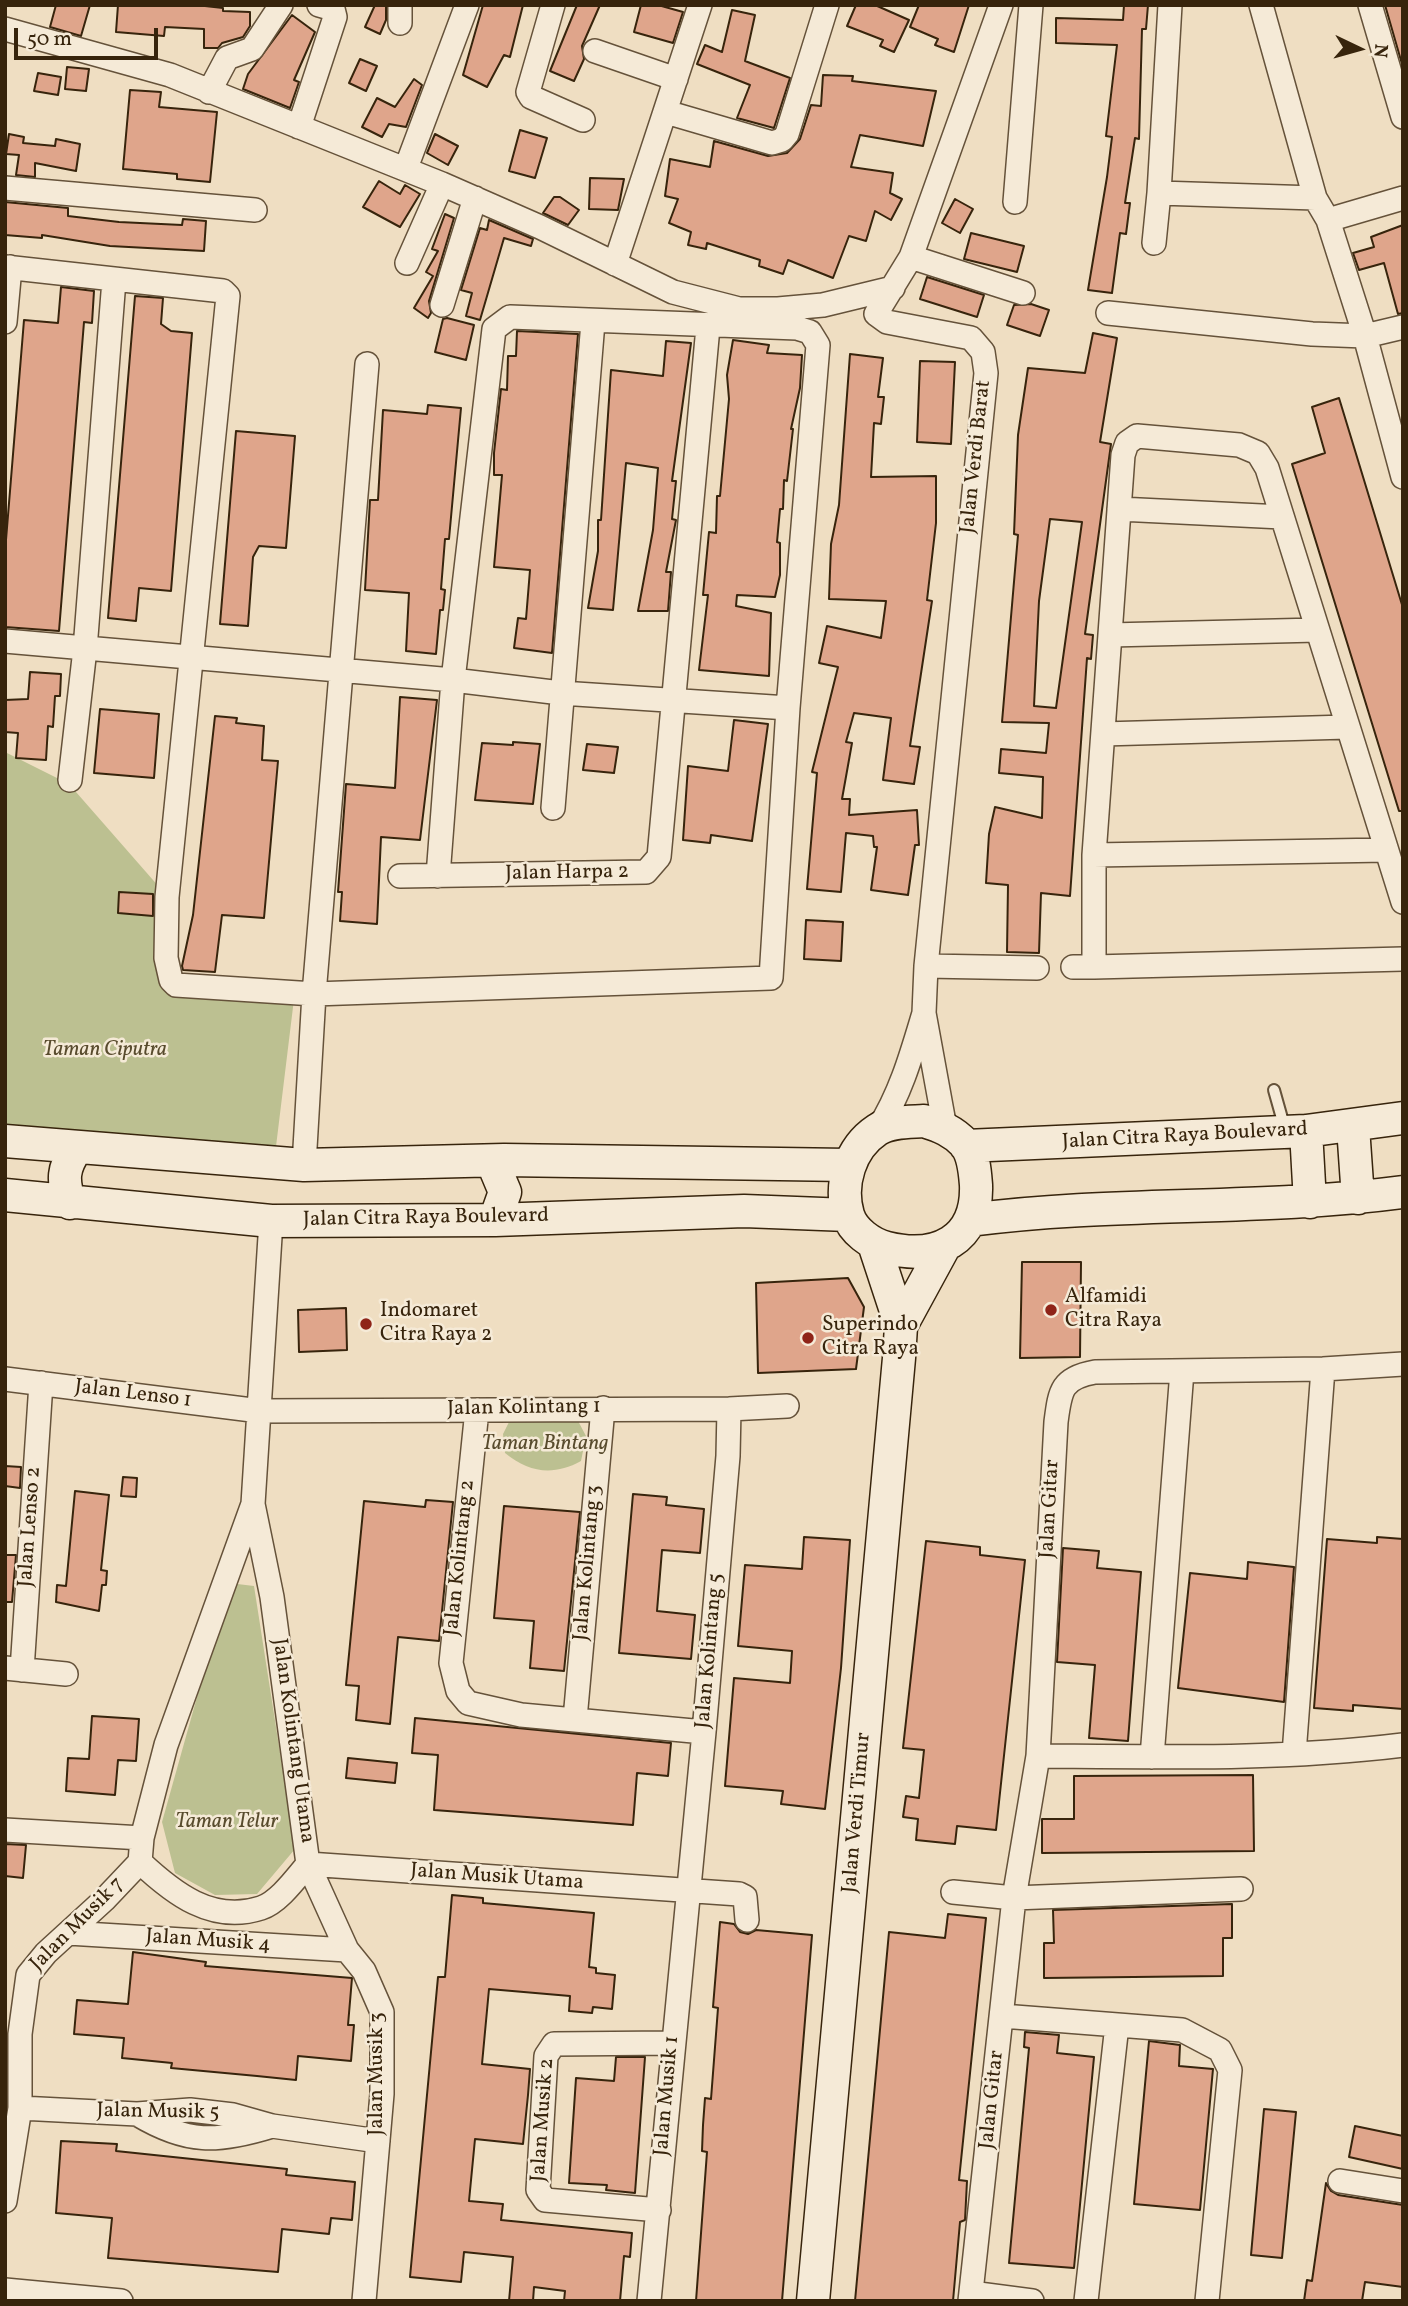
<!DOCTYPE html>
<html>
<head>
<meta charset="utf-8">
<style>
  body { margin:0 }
  #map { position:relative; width:1408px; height:2306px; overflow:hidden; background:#efdec2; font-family:Vollkorn,serif }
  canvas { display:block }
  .frame { position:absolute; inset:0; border:7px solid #37240c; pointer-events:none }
  .north { position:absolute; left:1324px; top:14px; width:70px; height:70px; -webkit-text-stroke:5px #f5ead7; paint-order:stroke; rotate:95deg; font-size:19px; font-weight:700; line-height:28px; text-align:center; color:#37240c }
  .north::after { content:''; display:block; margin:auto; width:24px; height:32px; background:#37240c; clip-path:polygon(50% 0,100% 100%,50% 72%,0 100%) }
  .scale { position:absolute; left:14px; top:28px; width:144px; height:32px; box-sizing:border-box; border:4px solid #37240c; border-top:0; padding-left:9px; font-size:21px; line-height:24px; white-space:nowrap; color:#37240c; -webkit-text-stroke:5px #f5ead7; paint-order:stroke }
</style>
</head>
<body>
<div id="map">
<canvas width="1408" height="2306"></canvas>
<div class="frame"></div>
<div class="north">N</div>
<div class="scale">50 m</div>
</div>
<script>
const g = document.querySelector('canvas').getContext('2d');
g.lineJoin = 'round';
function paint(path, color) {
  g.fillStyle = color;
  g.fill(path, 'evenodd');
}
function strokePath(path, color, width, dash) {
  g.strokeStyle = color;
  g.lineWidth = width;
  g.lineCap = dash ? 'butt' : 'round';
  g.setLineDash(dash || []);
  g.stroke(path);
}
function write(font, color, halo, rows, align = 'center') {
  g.font = font + ' Vollkorn,serif';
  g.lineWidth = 5;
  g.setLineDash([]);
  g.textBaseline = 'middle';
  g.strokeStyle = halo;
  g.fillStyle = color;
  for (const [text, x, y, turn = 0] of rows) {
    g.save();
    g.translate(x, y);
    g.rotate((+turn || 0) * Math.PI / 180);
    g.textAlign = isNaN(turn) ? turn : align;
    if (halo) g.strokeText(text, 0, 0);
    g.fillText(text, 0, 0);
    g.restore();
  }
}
paint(new Path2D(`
  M5 752 69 784 167 896 181 987 294 999 273 1171 5 1141Z
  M577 1419 586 1436 581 1461C554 1476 529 1473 505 1453L503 1434 510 1420Z
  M229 1583 254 1586 295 1849 257 1894 215 1895 175 1873 162 1822Z`), '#bcc091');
const building = new Path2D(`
  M56 5H90L81 36 50 27Z
  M118 5H196L223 8V11L250 12V26L243 37 222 43 218 48H204V29L165 27 164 36 116 32Z
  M375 5H386V20L380 34 365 27Z
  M483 5H523L510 57 504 55 487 87 463 75Z
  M577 5H600L582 46 584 59 574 81 550 71Z
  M641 5H658L683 12 673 43 634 32Z
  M856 5H875L909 20 894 52 880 46 883 40 847 26Z
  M919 5H969L954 52 935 45 938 39 910 27Z
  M1124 5H1148L1146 29H1142L1139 139 1135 138 1125 203H1130L1126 234 1120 233 1112 293 1088 290 1107 177 1112 137 1106 136 1117 45 1056 43V18L1123 20Z
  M1385 5H1403V64H1402Z
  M732 10 755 15 745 61 790 78 774 128 737 118 750 85 697 64 705 45 722 52Z
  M292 15 315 32 294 80 299 82 290 108 243 89 248 74Z
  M360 59 377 66 366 91 349 83Z
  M67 67 89 69 86 91 65 89Z
  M38 73 61 77 58 95 34 91Z
  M823 75 853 76 852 81 936 91 923 146 860 135 851 167 893 173 890 193 902 199 891 220 875 211 866 241 849 236 833 278 788 260 783 274 759 266 760 260 707 243 706 249 688 245 691 232 669 223 678 199 665 196 670 159 710 167 714 141 768 156 787 153 800 139 811 105 821 106Z
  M414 79 422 85 406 127 389 124 382 137 362 127 377 98 395 107Z
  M130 90 161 92 159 107 217 112 210 182 177 179V174L123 169Z
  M520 130 547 138 535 178 509 171Z
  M9 134 24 137 23 143 55 146 56 139 80 144 76 171 35 163V177L16 175 19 155 6 154Z
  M435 134 458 146 448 165 427 153Z
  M590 178 624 179 618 210 589 209Z
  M379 181 400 194 405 185 420 194 400 227 363 207Z
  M554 197H560L579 210 568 225 543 213Z
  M955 199 973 209 960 233 942 223Z
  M5 202 68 208V216L119 222 182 225 183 219 206 221 204 251 110 246 42 235V238L5 235Z
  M445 214 454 218 429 301 431 313 428 318 414 308 433 276 426 272 438 251 432 249Z
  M489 220 533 239 531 246 504 238 480 320 466 316 472 293 461 290 480 228 487 230Z
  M1403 225V313L1398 314 1384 263 1359 270 1353 253 1374 247 1371 237Z
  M971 233 1024 246 1017 272 964 259Z
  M927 277 984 295 977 317 920 299Z
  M61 287 94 291 92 323 84 322 59 631 5 627V552L24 320 58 323Z
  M135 296 163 298 161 324 171 331 192 333 171 591 139 588 136 621 108 618Z
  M1031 304 1049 310 1040 336 1007 325 1014 305Z
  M447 318 474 325 466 360 435 352 443 319Z
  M517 331 578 334 552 653 514 648 518 618 526 619 530 570 494 567 502 475H494V453L501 389 507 390 508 356H516Z
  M1093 333 1117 338 1100 442 1111 444 1085 634 1093 635 1091 659 1087 658 1070 896 1041 893 1039 953 1007 952 1008 885 986 883 989 834 995 807 1042 818 1043 777 999 773 1001 749 1046 753 1049 723 1002 722 1018 535 1014 534 1018 435 1028 368 1085 373ZM1050 519 1082 522 1056 708 1034 706 1039 601Z
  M733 340 769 345 767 353 802 355 800 388 791 429H793L787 481 784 480 783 509H780L777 542 780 543V575L775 597 737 595 736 606 771 613 769 676 699 670 708 595H703L709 532 716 533 717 496H720L729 399 727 375Z
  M666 341 691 343 672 481H676L672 519 676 520 666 572H671L668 611H638L653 530 658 468 626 463 613 610 588 608 598 551V520H601L611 370 663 376Z
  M850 354 883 358 878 397H884L881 424 874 423 871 477 936 476V523L927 600 932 601 910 746 920 747 914 784 883 780 891 718 854 713 846 742 852 743 842 799H850L849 815 917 810 919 845H915L908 895 871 890 877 847H874L873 836 846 833 841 892 807 889 817 773 812 772 838 667 819 663 827 626 881 638 886 601 829 599 831 544 839 505Z
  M920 361 955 362 951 444 917 442Z
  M1339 398 1403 608V811H1399L1292 464 1325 453 1312 407Z
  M428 405 461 408 449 539H445L441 589 445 590 443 610H440L436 654 406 651 409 593 365 590 370 500H378L383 410 427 414Z
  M236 431 295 436 286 548 259 546 253 557 248 626 220 624Z
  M30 672 61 674 60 696H55L53 727 48 726 46 760 16 758 18 733 5 732V700L28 699Z
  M400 697 437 700 420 840 381 837 377 924 340 921 342 892H338L346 784 395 788Z
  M100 709 159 714 154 778 94 773Z
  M215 716 237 718 236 723 264 726 262 760 278 761 264 918 222 915 215 972 183 970 182 966 193 915Z
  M734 720 768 724 752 841 711 835 710 843 683 840 688 766 728 771Z
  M513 742 540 744 533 804 475 800 482 743 513 745Z
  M587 744 618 747 614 773 583 770Z
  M119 892 153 894V916L118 913Z
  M806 920 843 922 841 961 804 959Z
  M1022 1262H1081L1080 1357 1020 1358Z
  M848 1278 864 1307 856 1369 758 1373 756 1283Z
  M346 1308 347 1350 299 1352 298 1310Z
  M5 1466 21 1467 20 1488 5 1486Z
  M123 1477 137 1478 136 1497 121 1496Z
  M75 1491 109 1495 101 1570 107 1571 106 1585H102L99 1611 56 1602 57 1585 66 1586Z
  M633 1494 667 1497 666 1505 704 1509 700 1553 662 1550 657 1611 695 1615 691 1659 619 1653Z
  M426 1500 453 1502 439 1641 398 1637 390 1724 356 1720 359 1686 346 1685 364 1501 425 1507Z
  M504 1506 580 1512 564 1671 530 1668 534 1621 494 1618Z
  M804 1537 850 1540 841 1668 825 1809 781 1804 783 1791 725 1786 734 1678 790 1683 792 1651 738 1646 745 1565 802 1569Z
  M1377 1537 1403 1539V1709L1353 1705V1711L1314 1708 1327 1539 1377 1543Z
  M926 1541 980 1547V1555L1025 1560 996 1830 957 1826 955 1844 916 1840 918 1819 903 1817 906 1796 919 1798 924 1750 903 1748Z
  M1063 1548 1099 1551 1097 1568 1141 1572 1128 1741 1089 1738 1095 1665 1057 1662Z
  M5 1555H16L12 1602H5Z
  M1248 1562 1294 1567 1284 1702 1178 1688 1190 1573 1247 1579Z
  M92 1716 139 1719 136 1761 118 1760 115 1795 66 1791 68 1758 89 1759Z
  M415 1718 671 1743 668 1776 637 1773 633 1825 434 1810 438 1755 412 1753Z
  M348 1758 397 1763 395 1783 346 1778Z
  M1253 1775 1254 1851 1042 1853V1819H1074V1776Z
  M5 1844 26 1845 23 1878 5 1876Z
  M452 1895 483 1898V1903L594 1913 589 1967 596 1968V1973L615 1975 612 2009 593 2007 592 2013 569 2011 570 1996 489 1989 482 2064 530 2069 528 2095 523 2144 475 2139 469 2201 503 2204 501 2220 632 2233 630 2257 624 2256 620 2301H564L565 2291 534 2287 533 2301H509L513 2257 464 2252 461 2282 410 2277 438 1977H445Z
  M1232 1904V1938H1223V1976L1044 1978V1943H1054L1053 1910Z
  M948 1914 986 1918 959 2180 967 2181 965 2220 960 2222 953 2301H855L889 1932 945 1938Z
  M720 1922 734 1924 740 1932 748 1934 756 1930 812 1935 782 2301H696L707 2152 702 2151 703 2125 705 2098 711 2099 718 2008 713 2007Z
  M133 1952 206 1962 205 1966 352 1978 348 2025H354L351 2061 298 2056 296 2080 257 2076 171 2068 172 2063 122 2058 124 2038 74 2034 77 2000 128 2004Z
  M1025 2032 1059 2035 1057 2053 1094 2057 1074 2268 1009 2263 1029 2048 1024 2047Z
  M1149 2041 1180 2045 1179 2066 1213 2069 1200 2210 1134 2204Z
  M616 2057H645L635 2193 606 2190 607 2185 569 2183 576 2078 614 2081Z
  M1264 2109 1296 2112 1282 2258 1251 2255Z
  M1355 2126 1403 2136V2169L1349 2157Z
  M61 2141 117 2144 116 2151 287 2169 286 2175 355 2182 352 2220 331 2218 329 2234 282 2229 278 2272 108 2258 112 2218 56 2213Z
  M1326 2183 1331 2191 1338 2195 1403 2205V2287L1365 2282 1362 2301H1304L1307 2280 1312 2281Z`);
paint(building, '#dfa58b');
strokePath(building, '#37240c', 2);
const lane = new Path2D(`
  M1274 1090 1285 1129`);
const street = new Path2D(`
  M553 5 528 92 531 97 583 120
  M1170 5 1159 193 1315 198
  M1261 5 1315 198 1328 220 1365 336 1403 477
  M1370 5 1403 117
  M400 23V5
  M5 29 170 75 442 184 540 227 673 292 739 309H778L823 305 893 288
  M595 51 676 79
  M209 92 227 58 252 49 281 5
  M666 112 772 143 782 140 787 134 827 5
  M299 127 335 17 333 9 319 5
  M406 168 467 5
  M5 188 255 210
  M1015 202 1031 5
  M1328 220 1403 198
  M1154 243 1159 193
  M911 257 1023 293
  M407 263 442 184
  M615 264 700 5
  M5 267 223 291 228 296 167 897 166 958 171 980 176 985 314 994 771 978 788 708 818 345 810 332 797 328 510 317 494 329 453 680 438 876
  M442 305 475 198
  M1108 313 1312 334 1365 336 1403 327
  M5 322 10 267
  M1119 509 1282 517
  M1110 635 1317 630
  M5 641 453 680 561 693 788 708
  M1103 734 1347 727
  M70 780 85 649 114 280
  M553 808 593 322
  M1094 855 1386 850
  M400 876 646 872 659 857 708 327
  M1403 902 1267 468 1258 453 1239 445 1137 436 1127 443 1123 455 1094 855V967L1403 959
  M926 966 1037 968
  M1073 967H1094
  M924 1013 926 966 986 373 983 352 971 338 887 322 876 314 911 257 1001 5
  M878 1129C901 1093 912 1053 924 1013L945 1128
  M304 1165 314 994 367 364
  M271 1221 253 1504 272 1597 308 1864 347 1950 364 1971 382 2012V2094L364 2301
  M5 1379 260 1411 729 1409 787 1406
  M477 1410 451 1663 458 1691 468 1703 521 1715 704 1732
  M253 1504 166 1745 142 1838 140 1862C173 1893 212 1924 261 1908 279 1902 296 1878 308 1864
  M5 1668 66 1674
  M22 1670 41 1383
  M575 1719 603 1408
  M1294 1754 1323 1369
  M1038 1756C1159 1757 1282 1760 1403 1745
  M1152 1757 1182 1371
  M5 1830 142 1838
  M308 1864 739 1894 745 1897 747 1920
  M953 1892 1014 1898 1241 1889
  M68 1933 347 1950
  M1002 2016 1182 2030 1220 2050 1230 2070 1207 2301
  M20 2108 137 2114 190 2110 233 2115 272 2126 378 2141
  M137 2114C187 2144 217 2143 272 2126
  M1340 2181 1403 2191
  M5 2201 20 2108V2034L28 1975 46 1953 104 1900 140 1862
  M659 2210 545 2200 538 2190 546 2056 554 2044 672 2043
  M5 2290 121 2301
  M971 2293 1032 2301
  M649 2301 704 1732 728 1456 729 1409
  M970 2301 1014 1898 1038 1756 1056 1422C1060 1391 1061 1378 1095 1372L1323 1369 1403 1364
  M1086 2301 1117 2025`);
const secondary = new Path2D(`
  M924 1121C940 1126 953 1131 965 1144 974 1155 975 1172 976 1185 978 1241 936 1260 887 1248 871 1244 853 1231 848 1215 839 1184 850 1148 877 1130 890 1121 909 1122 924 1121Z
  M1353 1127 1358 1198
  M1306 1131 1310 1202
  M5 1141 304 1165 504 1160 848 1165
  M966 1146 1306 1131 1403 1118
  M492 1161 505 1192 495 1220
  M5 1195 271 1221 495 1220 744 1211 848 1215
  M70 1203C62 1180 63 1168 76 1149
  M970 1220C1114 1201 1259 1211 1403 1192
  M901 1326 944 1247
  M813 2301 899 1358 901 1326 874 1244`);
strokePath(lane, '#65523a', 14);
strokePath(street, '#65523a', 26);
strokePath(secondary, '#37240c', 35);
strokePath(lane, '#f5ead7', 10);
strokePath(street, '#f5ead7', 23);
strokePath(secondary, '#f5ead7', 32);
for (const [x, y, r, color] of [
  [1051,1310,7,"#8f2418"],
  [366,1324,7,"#8f2418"],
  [808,1338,7,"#8f2418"]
]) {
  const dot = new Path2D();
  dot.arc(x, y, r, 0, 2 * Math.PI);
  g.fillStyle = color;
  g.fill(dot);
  strokePath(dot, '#f5ead7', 2.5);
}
write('21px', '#37240c', '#f5ead7', [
  ["Jalan Verdi Barat",977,457,-84],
  ["Jalan Harpa 2",567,874,-1],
  ["Jalan Citra Raya Boulevard",1185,1137,-3],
  ["Jalan Citra Raya Boulevard",426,1219,-1],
  ["Jalan Lenso 1",133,1395,7],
  ["Jalan Kolintang 1",524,1409,-1],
  ["Jalan Gitar",1051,1509,-87],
  ["Jalan Lenso 2",31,1527,-86],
  ["Jalan Kolintang 2",461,1558,-84],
  ["Jalan Kolintang 3",589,1563,-85],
  ["Jalan Kolintang 5",711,1651,-85],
  ["Jalan Kolintang Utama",292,1741,82],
  ["Jalan Verdi Timur",858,1813,-85],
  ["Jalan Musik Utama",497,1878,4],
  ["Jalan Musik 7",78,1925,-45],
  ["Jalan Musik 4",208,1942,4],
  ["Jalan Musik 3",378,2074,-90],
  ["Jalan Musik 1",668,2096,-85],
  ["Jalan Gitar",993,2100,-84],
  ["Jalan Musik 5",158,2113,1],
  ["Jalan Musik 2",544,2120,-86]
]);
write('italic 21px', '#584b2d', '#f5ead7', [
  ["Taman Ciputra",105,1051],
  ["Taman Bintang",545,1445],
  ["Taman Telur",227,1823]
]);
write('21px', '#37240c', '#f5ead7', [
  ["Alfamidi",1065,1298],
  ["Citra Raya",1065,1322],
  ["Indomaret",380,1312],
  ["Citra Raya 2",380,1336],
  ["Superindo",822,1326],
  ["Citra Raya",822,1350]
], 'left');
</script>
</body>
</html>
